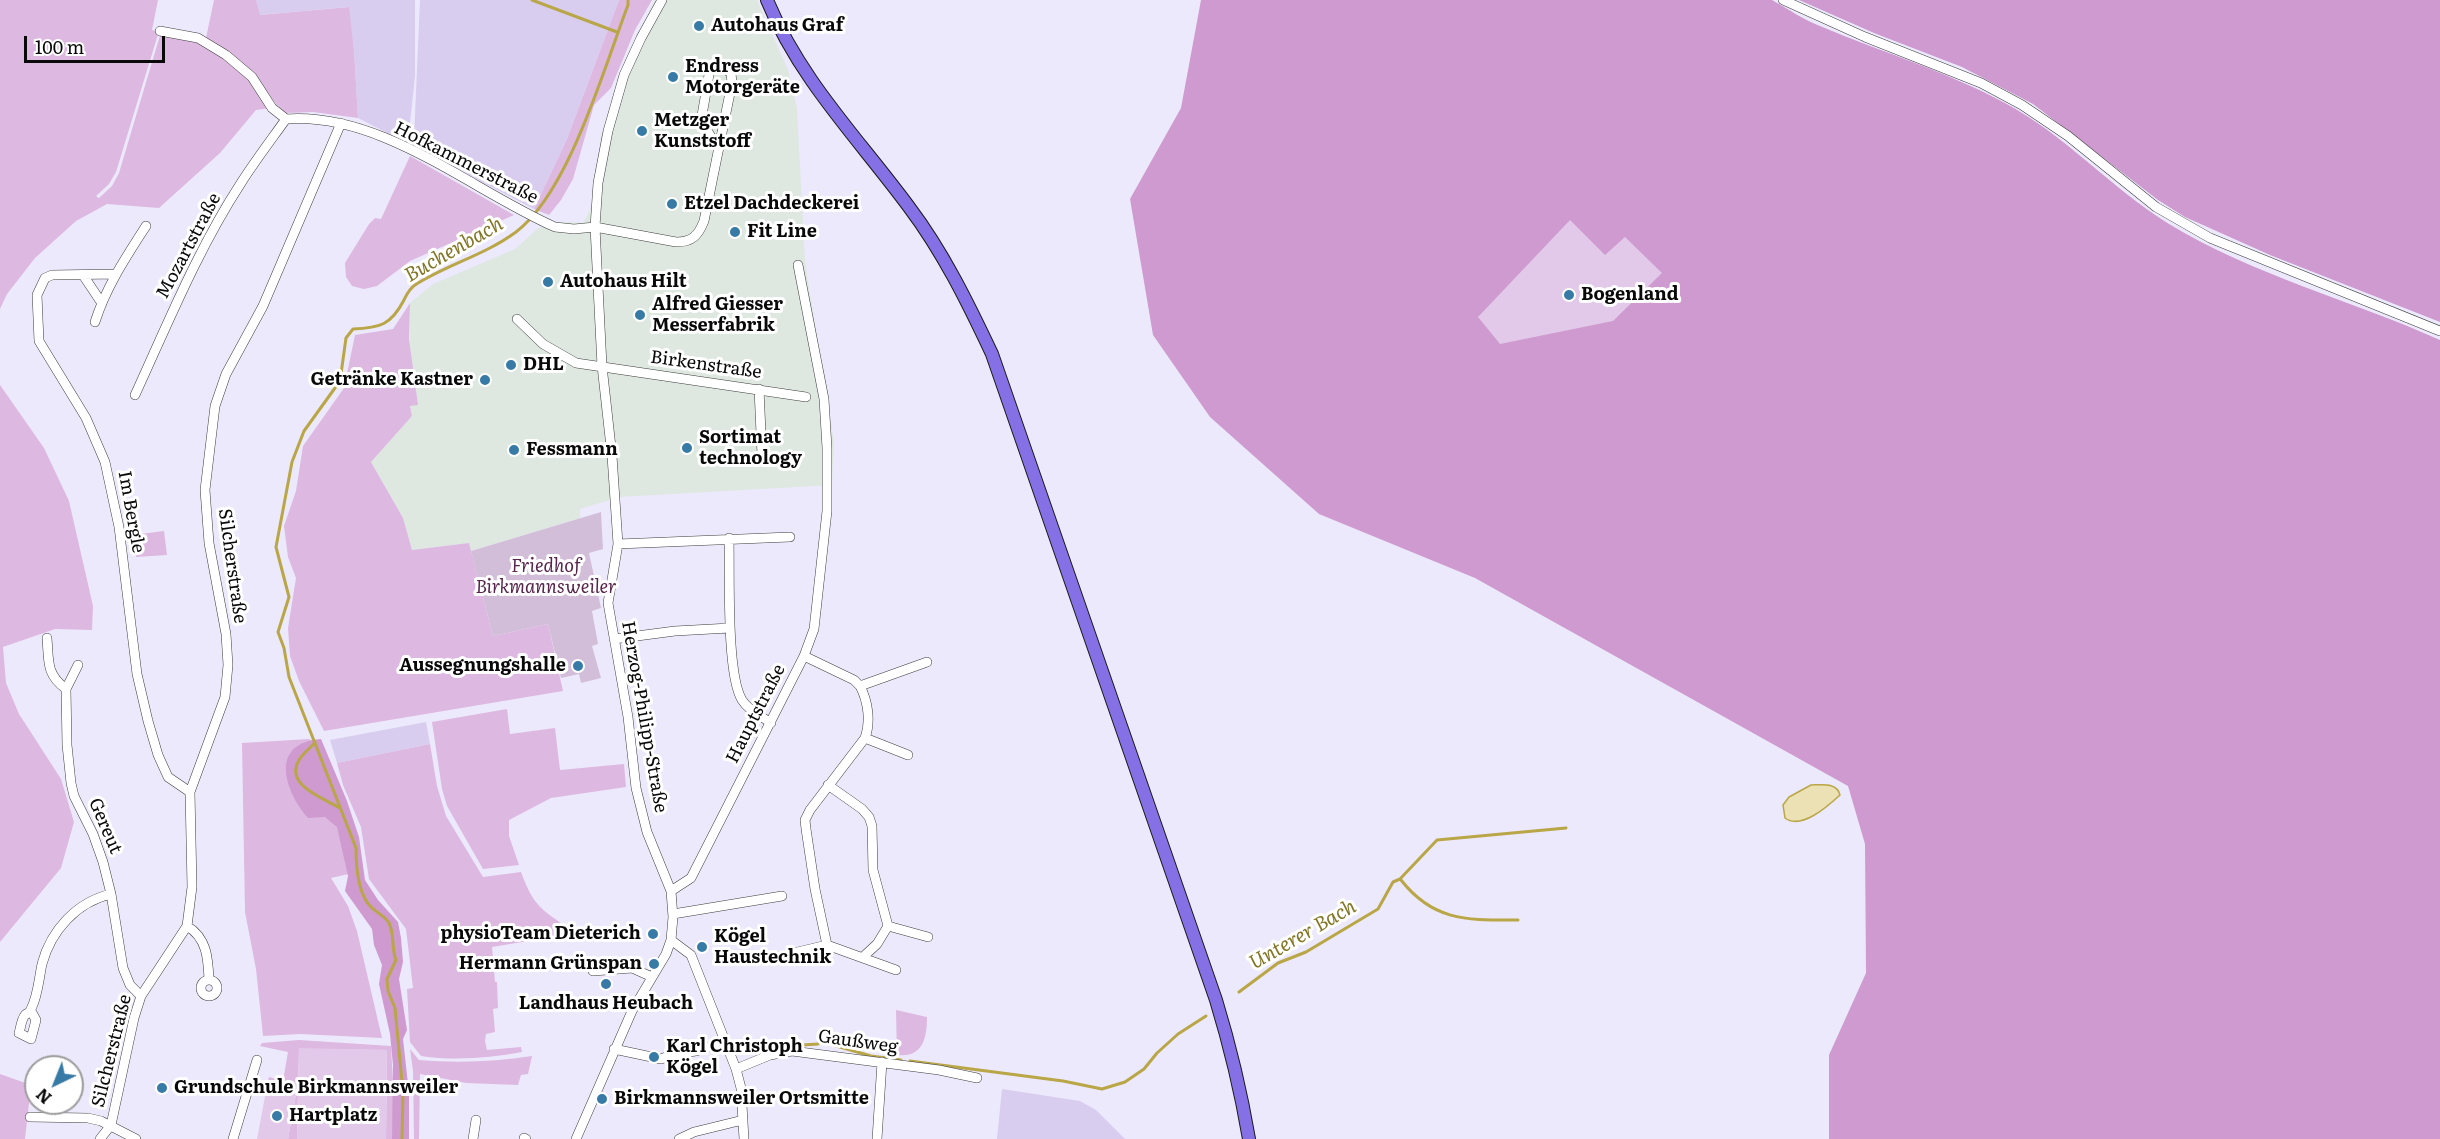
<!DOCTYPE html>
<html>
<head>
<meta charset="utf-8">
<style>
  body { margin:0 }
  #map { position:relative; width:2440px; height:1139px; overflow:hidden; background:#ede9fc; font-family:Literata,serif }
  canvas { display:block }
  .north { position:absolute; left:24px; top:1055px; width:60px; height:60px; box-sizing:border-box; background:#fff; border:2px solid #9d9d9d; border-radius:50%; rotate:223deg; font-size:16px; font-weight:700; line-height:24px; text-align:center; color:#090909 }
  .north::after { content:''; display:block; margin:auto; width:21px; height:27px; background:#367aa5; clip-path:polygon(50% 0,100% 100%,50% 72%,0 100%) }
  .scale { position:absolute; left:24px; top:36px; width:141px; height:27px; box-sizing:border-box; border:3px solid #090909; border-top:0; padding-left:8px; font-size:18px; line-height:21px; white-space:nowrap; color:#090909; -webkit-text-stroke:4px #fff; paint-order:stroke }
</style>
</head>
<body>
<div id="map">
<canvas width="2440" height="1139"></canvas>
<div class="north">N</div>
<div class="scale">100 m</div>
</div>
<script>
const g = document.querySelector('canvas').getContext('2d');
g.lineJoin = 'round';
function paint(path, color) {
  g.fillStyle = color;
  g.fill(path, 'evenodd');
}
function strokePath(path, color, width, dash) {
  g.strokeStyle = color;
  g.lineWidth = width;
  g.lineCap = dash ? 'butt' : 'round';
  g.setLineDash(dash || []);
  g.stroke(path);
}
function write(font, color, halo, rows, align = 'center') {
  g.font = font + ' Literata,serif';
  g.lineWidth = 6;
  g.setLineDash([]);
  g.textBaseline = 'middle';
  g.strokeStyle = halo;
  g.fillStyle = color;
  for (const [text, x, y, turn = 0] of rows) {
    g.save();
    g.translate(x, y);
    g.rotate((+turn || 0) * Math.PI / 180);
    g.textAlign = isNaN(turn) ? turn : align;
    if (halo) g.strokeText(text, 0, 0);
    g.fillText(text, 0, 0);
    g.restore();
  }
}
paint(new Path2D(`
  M655 0H757L788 70 797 108 805 262 834 442 832 485 620 497 580 509V518L471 551 469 543 412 550 403 518 371 462 412 416 410 406V303L433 284 515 249 538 228 564 222 583 223 593 204 601 136 622 70Z`), '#dee8e1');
paint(new Path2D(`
  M256 0H415V76L409 133 403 141 358 118 354 50 348 7 259 15Z
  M420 0H619L567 139 534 209 418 149 414 138Z
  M426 722 430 744 337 763 330 740Z
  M1002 1089 1080 1101 1096 1110 1125 1139H997Z`), '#d8cdee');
paint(new Path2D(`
  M0 0H158L152 30 159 31 116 172 109 184 96 196 99 198 112 186 119 173 161 32 186 36 235 62 272 108 256 110 220 153 159 208 107 204 76 221 35 258 7 294 0 309Z
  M214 0H256L260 15 349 7 354 50 358 118 313 112 285 113 276 104 257 78 206 38Z
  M619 0H652L635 30 611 88 594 105 573 179 561 200 549 215 534 209 567 139Z
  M410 156 514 215 410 261 377 286 364 289 352 286 346 277 345 263 369 224 375 218 381 219Z
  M410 303 409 339 418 405 410 406 412 416 371 462 403 518 412 550 469 543 493 636 548 624 563 691 324 731 299 681 290 656 288 628 296 578 288 557 284 526 296 491 303 446 344 388 355 335 393 329Z
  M0 385 44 448 69 501 93 606 92 630 55 629 3 647 6 683 19 714 61 779 74 822 61 868 0 942Z
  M164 531 167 555 136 557 133 535Z
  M507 709 510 734 555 728 560 770 624 764 626 787 551 798 509 820V836L519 865 483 869 447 806 442 789 432 722Z
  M309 739 315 742 353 873 331 878 348 906 357 931 382 1038 300 1034 263 1036 256 969 245 912 242 743Z
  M430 744 437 786 446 816 483 877 521 872C534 907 541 909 571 930V934L492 947 495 982H497L498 1008 493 1009 495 1032 486 1034 485 1041 487 1050 521 1047 522 1052C489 1058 455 1061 421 1056L410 1042 407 989 413 988 406 929 369 879 361 827 343 785 337 763Z
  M896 1010 927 1017C927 1038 923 1058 897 1055Z
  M299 1040 391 1046 394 1101 392 1139H386L387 1050 299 1049 297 1139H288L296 1094 267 1086 269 1077 283 1081 288 1052 260 1046 262 1043Z
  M410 1049 419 1060C457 1063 494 1062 532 1056L528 1074 521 1075 518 1085 466 1083 420 1074 419 1139H414L413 1071Z
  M0 1074 31 1085 25 1139H0Z`), '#ddb8e1');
paint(new Path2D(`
  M1201 0H1772C1788 9 1804 20 1820 26 1881 52 1946 71 2005 103 2065 135 2111 188 2169 224 2253 275 2351 300 2440 340V1139H1829V1055L1866 973 1865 844 1848 786 1475 578 1319 514 1210 417 1153 335 1130 199 1181 108Z
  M1799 0H2440V322L2270 255 2185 217 2158 200 2033 104 1962 67 1874 33Z
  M321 739 347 801 359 837 365 880 378 900 398 922 401 938 403 962 399 979 407 1030 403 1039 409 1093V1139H392L393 1065 390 1034 379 984 382 965 374 945 372 929 345 891 348 876 337 827 325 817 308 818C284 790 269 743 321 739Z`), '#ce9acf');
paint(new Path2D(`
  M601 512 603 549 589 553 601 608 592 611 598 644 592 646 601 678 581 683 579 674 561 678 548 624 493 636 471 551Z`), '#d3beda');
paint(new Path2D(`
  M1570 220 1605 255 1625 237 1662 273 1613 321 1500 344 1478 317Z
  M299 1048 387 1050 386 1139H297Z
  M267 1086 296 1094 288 1139H257Z`), '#e2c8e9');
const water = new Path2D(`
  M1811 785C1822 785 1837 782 1840 795 1827 807 1801 830 1785 818L1783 805 1789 797Z`);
paint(water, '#ece1b5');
strokePath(water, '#b9a646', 1.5);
strokePath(new Path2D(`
  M532 0 617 32
  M315 742C310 749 303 753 299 760 284 785 323 798 340 808
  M1401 880C1434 922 1468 920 1518 920
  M1239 992 1278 963 1306 952 1378 909 1393 882 1400 879 1437 840 1566 828
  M833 1045 871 1056 901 1060
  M772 1047 818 1044
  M910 1061 1063 1081 1102 1089 1125 1082 1144 1069 1157 1053 1178 1034 1206 1016
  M402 1139 403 1092 395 1008 388 991 387 979 396 960C391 948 395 935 389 923 385 916 377 913 371 907 358 894 356 866 356 848L289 677 284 648 278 632 289 597 276 547 292 462 304 431 340 381 346 338 353 329C380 328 391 325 404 300 407 294 409 289 415 285 446 265 485 255 516 232 569 192 604 68 628 5V0`), '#b9a646', 3);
const minor = new Path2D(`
  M1783 0 1865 37 1981 83 2022 105 2068 136 2156 207 2210 238 2440 331
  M160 31 198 38 226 55 252 77 272 108 286 119
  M286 119C382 112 471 190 555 227L574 229 595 227 676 242C692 242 698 236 704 221L732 83 731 73 721 67 710 69 701 121 718 148
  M115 274 52 275 45 278 37 295 39 341 86 418 105 462 119 527 137 674 148 721 158 755 168 777 190 792
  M83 275 101 302
  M517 319 543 344 576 363 806 397
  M95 322C106 287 126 257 146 226
  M759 389 762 455
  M135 395C168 323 198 249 241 183 255 161 271 140 286 119
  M729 538C730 572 726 674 742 700 748 710 761 716 771 723
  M618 544 790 537
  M47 638C49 662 46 674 66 689
  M614 639 675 631 730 628
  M804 656 854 680 860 686 927 662
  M78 665 66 689 67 745 71 783 74 796 93 834 103 862 111 894 123 968 130 985 141 996
  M860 686C868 701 871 722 865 738L810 810 805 820 806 829 815 889 827 945 896 970
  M865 738 908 755
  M828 785 862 809 869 817 872 826 873 870 888 926 877 944 863 957
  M671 891 691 878 804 656 814 629 827 511V448L824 399 798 265
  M673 914 782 896
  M187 926C207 938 208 958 209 979
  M888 926 928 937
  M671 940 691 955 736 1069 741 1088 744 1139
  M764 960 827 945
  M593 971 632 968 652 977
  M201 988a8 8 0 1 1 16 0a8 8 0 1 1-16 0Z
  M31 1011 36 1020 31 1039 19 1033C21 1027 21 1020 25 1015 28 1012 29 1014 31 1009 38 996 39 978 42 964 51 930 77 902 111 894
  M614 1049 661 1059 674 1054 696 1051 725 1042
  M736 1069 770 1055 792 1051 939 1070 977 1078
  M30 1117 88 1118 101 1121 136 1139
  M111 1125 134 1018 141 996 187 926 192 887 190 792 225 697 228 665 226 634 209 543 205 490 215 406 226 374 263 306 341 123
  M524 1138 526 1139
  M100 1139 111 1125
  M233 1139 257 1060
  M473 1139 476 1120
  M576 1139 632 1011 666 954 671 940 673 917 671 891 647 832 636 788 628 717 608 603 618 544 612 456 602 366 595 227 598 183 608 131 624 75 641 38 662 0
  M679 1139 694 1132 743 1120
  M877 1139 882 1062`);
const major = new Path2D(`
  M767 0C800 80 858 138 909 207 943 252 968 303 992 354L1216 1000C1230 1046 1241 1092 1249 1139`);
strokePath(minor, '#3c3c3c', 10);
strokePath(major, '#1a1a1a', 14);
strokePath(minor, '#fff', 9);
strokePath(major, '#8670e5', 12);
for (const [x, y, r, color] of [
  [699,26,6,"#367aa5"],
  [673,77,6,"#367aa5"],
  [642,131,6,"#367aa5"],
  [672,204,6,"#367aa5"],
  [735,232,6,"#367aa5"],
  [548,282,6,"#367aa5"],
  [1569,295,6,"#367aa5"],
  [640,315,6,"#367aa5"],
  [511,365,6,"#367aa5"],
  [485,380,6,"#367aa5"],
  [687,448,6,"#367aa5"],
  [514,450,6,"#367aa5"],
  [578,666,6,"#367aa5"],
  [653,934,6,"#367aa5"],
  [702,947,6,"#367aa5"],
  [654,964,6,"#367aa5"],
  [606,984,6,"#367aa5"],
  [654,1057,6,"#367aa5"],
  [162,1088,6,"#367aa5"],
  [602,1099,6,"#367aa5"],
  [277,1116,6,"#367aa5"]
]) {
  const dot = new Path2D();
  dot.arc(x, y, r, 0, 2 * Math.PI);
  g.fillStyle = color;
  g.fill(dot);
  strokePath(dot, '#fff', 2);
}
write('bold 18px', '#090909', '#fff', [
  ["Autohaus Graf",711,26],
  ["Endress",685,67],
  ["Motorgeräte",685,88],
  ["Metzger",654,121],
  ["Kunststoff",654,142],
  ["Etzel Dachdeckerei",684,204],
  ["Fit Line",747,232],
  ["Autohaus Hilt",560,282],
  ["Bogenland",1581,295],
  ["Alfred Giesser",652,305],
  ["Messerfabrik",652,326],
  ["DHL",523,365],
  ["Getränke Kastner",473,380,"right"],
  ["Sortimat",699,438],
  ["technology",699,459],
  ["Fessmann",526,450],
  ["Aussegnungshalle",566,666,"right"],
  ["physioTeam Dieterich",641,934,"right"],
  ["Kögel",714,937],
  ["Haustechnik",714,958],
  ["Hermann Grünspan",642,964,"right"],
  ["Landhaus Heubach",606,1004,"center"],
  ["Karl Christoph",666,1047],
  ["Kögel",666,1068],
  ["Grundschule Birkmannsweiler",174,1088],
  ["Birkmannsweiler Ortsmitte",614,1099],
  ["Hartplatz",289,1116]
], 'left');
write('18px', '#090909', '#fff', [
  ["Hofkammerstraße",466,163,27],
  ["Mozartstraße",189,246,-62],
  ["Birkenstraße",706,365,8],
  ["Im Bergle",131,512,80],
  ["Silcherstraße",232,566,82],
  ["Hauptstraße",756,714,-63],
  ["Herzog-Philipp-Straße",644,717,80],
  ["Gereut",105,826,67],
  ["Gaußweg",858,1042,8],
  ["Silcherstraße",112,1051,-76]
]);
write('italic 18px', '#57244b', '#fff', [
  ["Friedhof",546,567],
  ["Birkmannsweiler",546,588]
]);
write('italic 20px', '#827625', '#fff', [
  ["Buchenbach",454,250,-30],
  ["Unterer Bach",1303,935,-30]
]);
</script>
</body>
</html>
